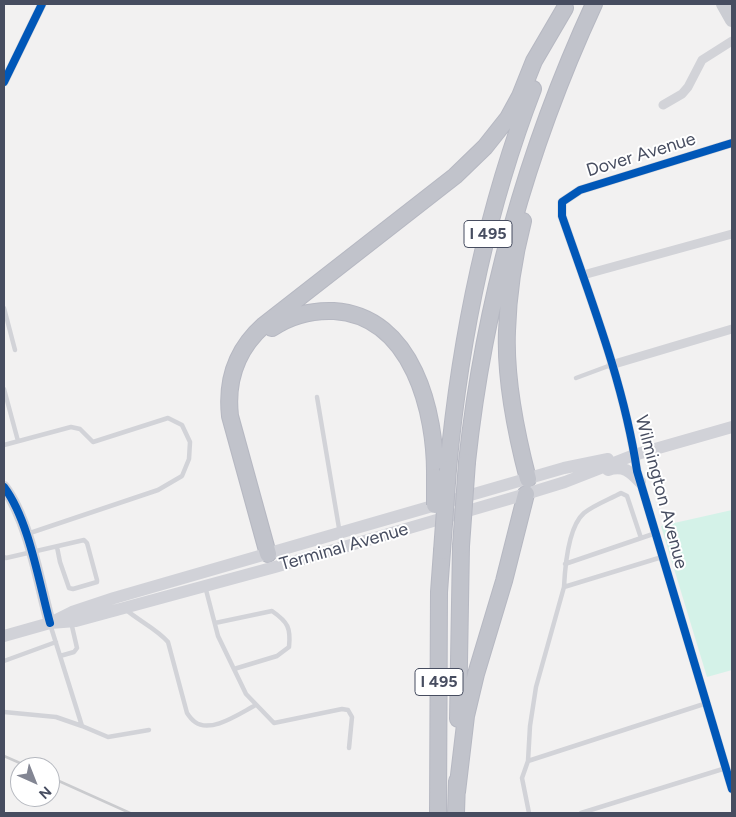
<!DOCTYPE html>
<html>
<head>
<meta charset="utf-8">
<style>
  body { margin:0 }
  #map { position:relative; width:736px; height:817px; overflow:hidden; background:#f2f1f1; font-family:Figtree,sans-serif }
  canvas { display:block }
  .frame { position:absolute; inset:0; border:5px solid #474d60; pointer-events:none }
  .north { position:absolute; left:10px; top:757px; width:50px; height:50px; box-sizing:border-box; background:#fff; border:1px solid #b5b8bf; border-radius:50%; rotate:136deg; font-size:14px; font-weight:700; line-height:20px; text-align:center; color:#474d60 }
  .north::after { content:''; display:block; margin:auto; width:18px; height:22px; background:#838693; clip-path:polygon(50% 0,100% 100%,50% 72%,0 100%) }
</style>
</head>
<body>
<div id="map">
<canvas width="736" height="817"></canvas>
<div class="frame"></div>
<div class="north">N</div>
</div>
<script>
const g = document.querySelector('canvas').getContext('2d');
g.lineJoin = 'round';
function paint(path, color) {
  g.fillStyle = color;
  g.fill(path, 'evenodd');
}
function strokePath(path, color, width, dash) {
  g.strokeStyle = color;
  g.lineWidth = width;
  g.lineCap = dash ? 'butt' : 'round';
  g.setLineDash(dash || []);
  g.stroke(path);
}
function write(font, color, halo, rows, align = 'center') {
  g.font = font + ' Figtree,sans-serif';
  g.lineWidth = 4;
  g.setLineDash([]);
  g.textBaseline = 'middle';
  g.strokeStyle = halo;
  g.fillStyle = color;
  for (const [text, x, y, turn = 0] of rows) {
    g.save();
    g.translate(x, y);
    g.rotate((+turn || 0) * Math.PI / 180);
    g.textAlign = isNaN(turn) ? turn : align;
    if (halo) g.strokeText(text, 0, 0);
    g.fillText(text, 0, 0);
    g.restore();
  }
}
paint(new Path2D(`
  M732 510V670L707 677 661 526Z`), '#d4f2e8');
const highway = new Path2D(`
  M523 221C514 256 508 295 507 331 505 379 516 433 528 479
  M272 328C290 316 312 310 334 311 413 316 436 413 435 477
  M467 462C484 303 527 149 594 4
  M448 469C460 339 486 211 533 89
  M268 554 230 416C226 380 237 349 264 325L455 176 485 147 508 118 520 96 534 61 565 8
  M458 719 461 546
  M457 792 466 716 476 674 504 581 526 494
  M438 813 439 592 442 551
  M456 813 457 781`);
strokePath(highway, '#b6b8c2', 18);
strokePath(new Path2D(`
  M4 308 15 350
  M576 378 611 365
  M4 389 18 441
  M317 397 342 546
  M4 445 71 427 80 429 93 442 168 418 182 425 190 442 189 459 182 476 158 490 27 534
  M4 557 6 558 84 540 87 543 97 580V582L73 589 69 588 60 562 57 547
  M662 557 564 587 536 687 530 726 528 761 707 703
  M565 564 656 533
  M205 586 218 636 246 694 274 723 342 709 348 710 352 717 349 748
  M564 587C565 567 568 527 584 513 594 505 610 499 621 493L627 496 641 538
  M125 609C139 621 157 629 168 642L187 713C189 716 192 720 195 722 211 734 240 713 256 705
  M215 623 272 611C288 622 291 628 289 647L277 656 234 669
  M50 624 82 726 108 737 149 730
  M60 656 74 652 77 648 71 622
  M4 661 56 642
  M4 712 56 717 82 726
  M528 761 522 778 529 813
  M581 813 726 768`), '#d2d3d8', 4.5);
strokePath(new Path2D(`
  M4 82 42 4
  M663 105 682 94 688 87 702 60 732 41
  M732 143 580 190 562 202V216C591 300 624 384 637 471L732 789
  M583 275 732 234
  M611 365 732 329`), '#d2d3d8', 9);
strokePath(new Path2D(`
  M608 470C623 465 630 471 640 482
  M4 487C29 520 39 583 50 623
  M54 621 72 612 114 598 564 468 608 459
  M4 636 50 623 76 621 275 567 526 494 565 482 634 455 732 427`), '#d1d2d8', 12);
strokePath(new Path2D(`
  M723 4 732 20`), '#cbcdd3', 14);
strokePath(highway, '#c1c3cb', 16);
strokePath(new Path2D(`
  M4 756 29 767
  M50 777 130 813`), '#cacbce', 2.5);
const highwayBridge = new Path2D(`
  M435 505V477
  M461 546 467 462
  M442 551 448 469`);
strokePath(highwayBridge, '#b6b8c2', 18, []);
strokePath(highwayBridge, '#c1c3cb', 16);
strokePath(new Path2D(`
  M4 82 42 4
  M732 143 580 190 562 202V216C591 300 624 384 637 471L732 789
  M4 487C29 520 39 583 50 623`), '#0057b8', 8);
for (const [x, y, w] of [
  [488,234,48],
  [439,682,48]
]) {
  const box = new Path2D();
  box.roundRect(x - w / 2, y - 13.5, w, 27, 4);
  g.fillStyle = '#fff';
  g.fill(box);
  strokePath(box, '#474d60', 1);
}
write('bold 16px', '#474d60', null, [
  ["I 495",488,234],
  ["I 495",439,682]
]);
write('18px', '#474d60', '#fff', [
  ["Dover Avenue",641,155,-17],
  ["Wilmington Avenue",661,492,75],
  ["Terminal Avenue",344,547,-16]
]);
</script>
</body>
</html>
